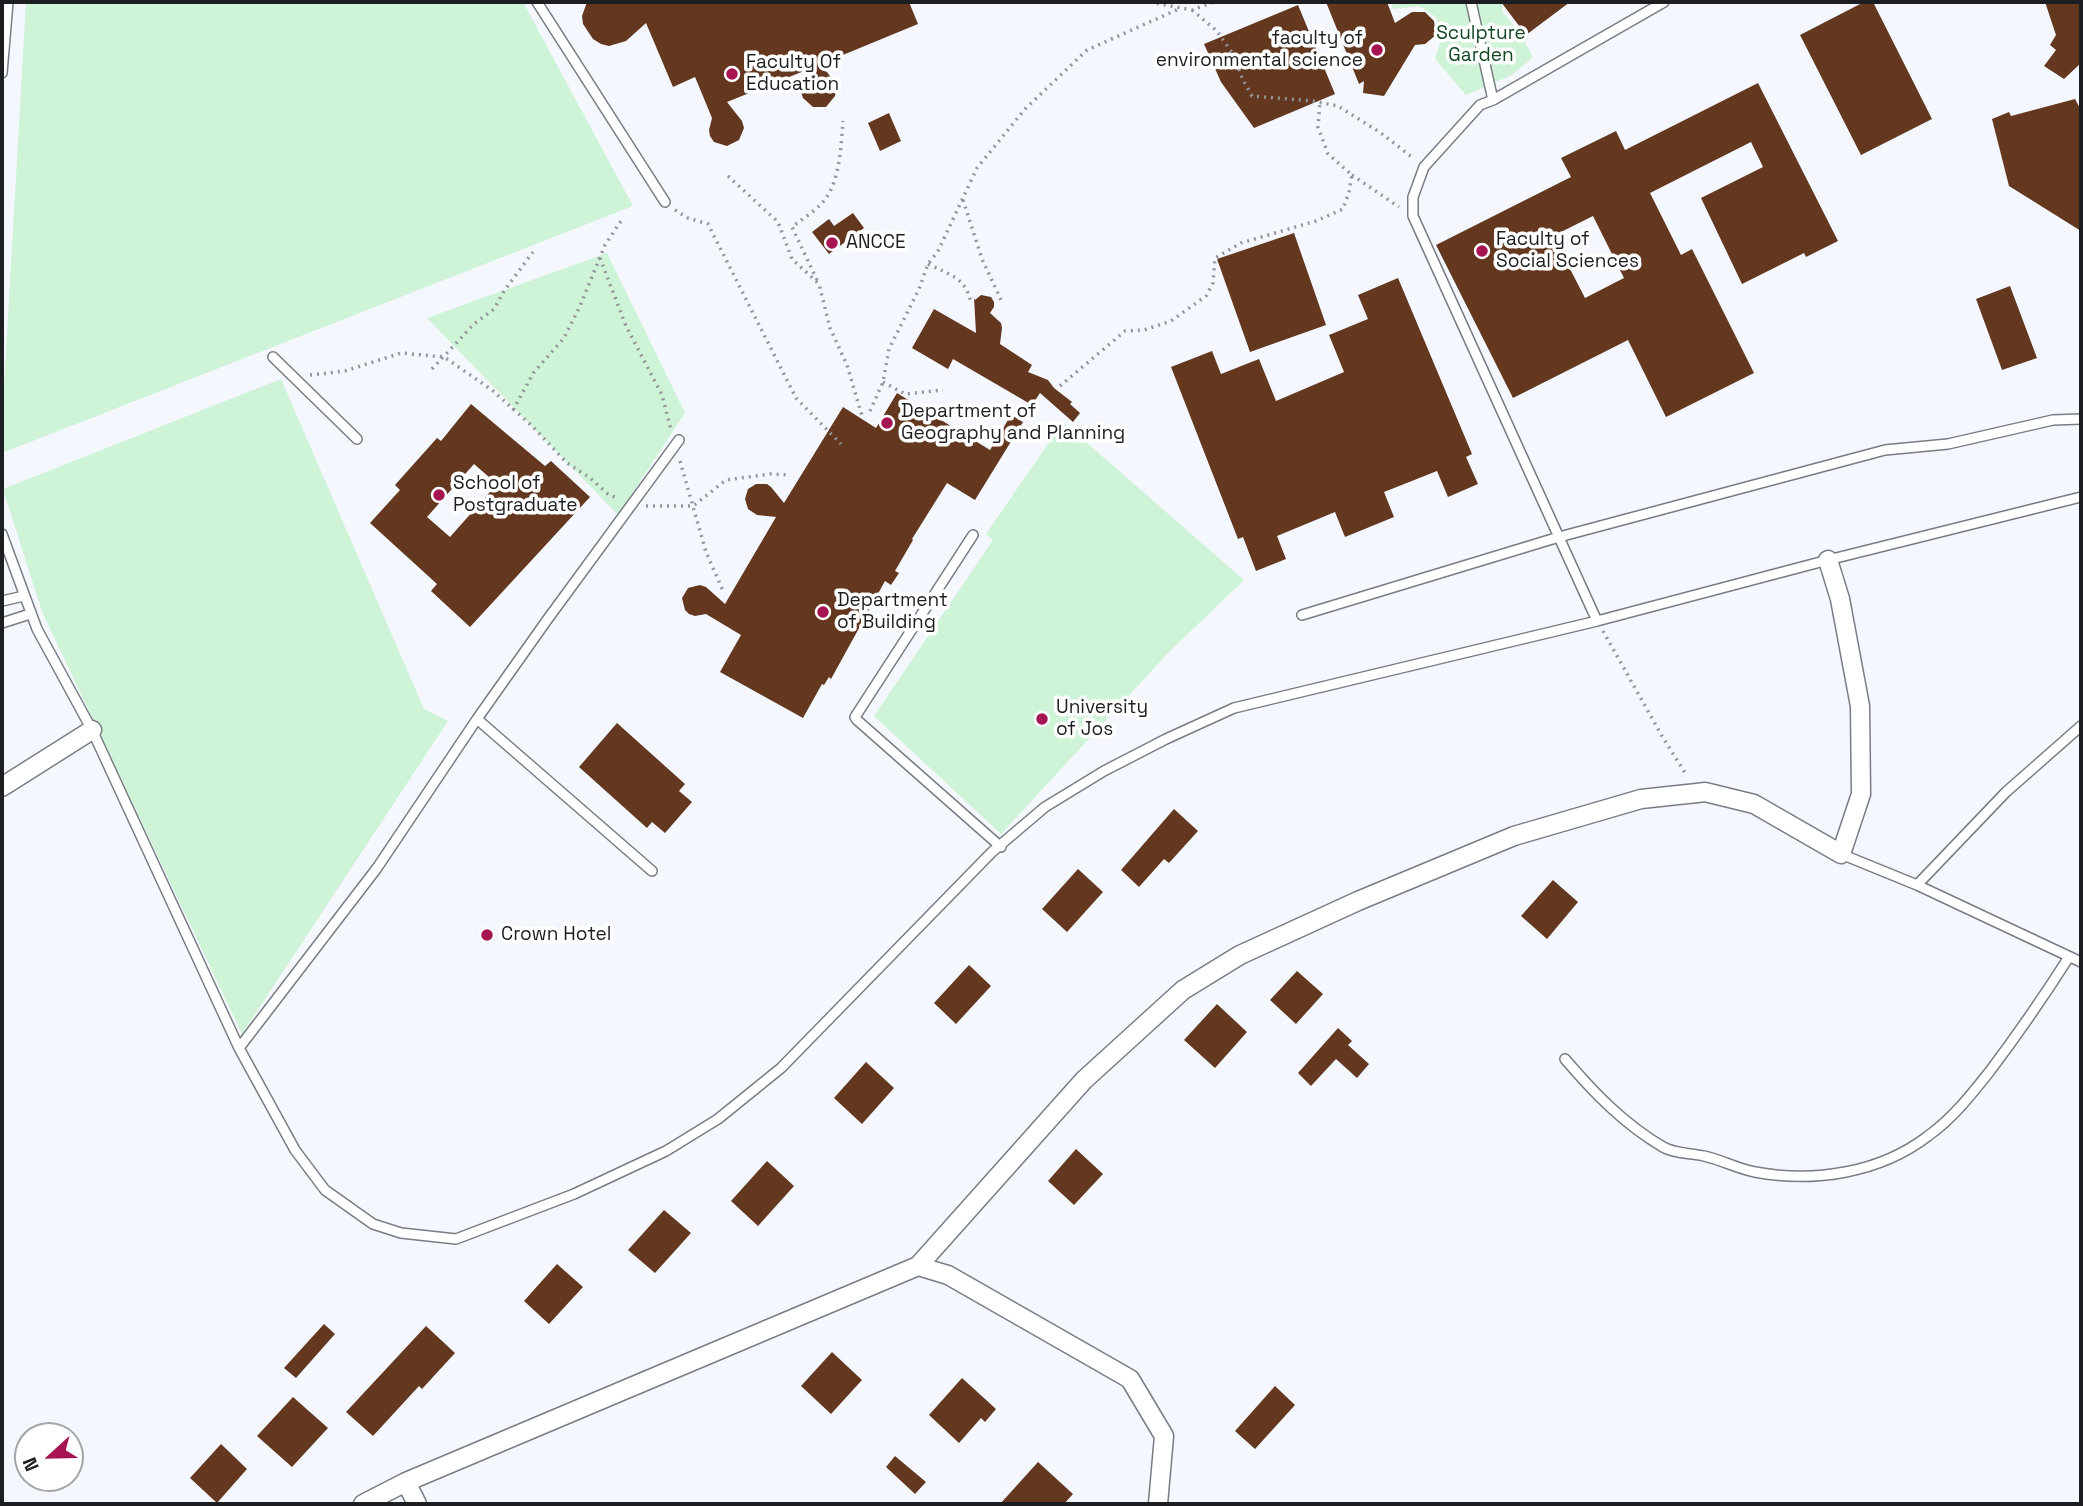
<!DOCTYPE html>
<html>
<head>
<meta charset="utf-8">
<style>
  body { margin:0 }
  #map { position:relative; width:2083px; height:1506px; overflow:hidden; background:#f4f7fe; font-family:"Space Grotesk",sans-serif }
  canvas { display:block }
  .frame { position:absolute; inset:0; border:4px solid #1c1e22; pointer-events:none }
  .north { position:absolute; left:14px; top:1422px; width:70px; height:70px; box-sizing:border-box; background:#fff; border:2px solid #a4a5a7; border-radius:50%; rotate:248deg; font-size:19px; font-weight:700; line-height:28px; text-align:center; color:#1c1e22 }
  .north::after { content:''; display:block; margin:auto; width:24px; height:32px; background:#a61452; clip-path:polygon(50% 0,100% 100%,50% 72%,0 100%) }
</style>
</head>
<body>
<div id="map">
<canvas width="2083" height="1506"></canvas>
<div class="frame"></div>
<div class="north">N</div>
</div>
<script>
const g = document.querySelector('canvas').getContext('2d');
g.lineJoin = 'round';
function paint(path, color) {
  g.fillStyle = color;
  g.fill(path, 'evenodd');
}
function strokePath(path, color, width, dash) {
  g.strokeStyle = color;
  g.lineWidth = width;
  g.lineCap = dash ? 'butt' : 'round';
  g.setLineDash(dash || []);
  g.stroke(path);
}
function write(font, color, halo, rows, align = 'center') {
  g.font = font + ' "Space Grotesk",sans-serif';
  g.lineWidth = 7;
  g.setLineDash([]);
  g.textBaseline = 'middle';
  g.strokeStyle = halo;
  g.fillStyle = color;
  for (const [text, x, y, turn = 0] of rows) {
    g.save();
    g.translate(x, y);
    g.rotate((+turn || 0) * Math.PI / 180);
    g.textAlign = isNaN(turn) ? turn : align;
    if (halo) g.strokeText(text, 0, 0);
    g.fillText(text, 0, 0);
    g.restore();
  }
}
paint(new Path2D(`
  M26 2H523L633 206 2 453V422Z
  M1391 2H1502V11L1520 33 1533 57 1512 75 1466 95 1435 59 1442 36 1436 17 1419 6 1393 9Z
  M607 253 685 413 618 515 427 318Z
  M281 379 424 709 448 721 242 1034 42 612 3 489Z
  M1063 422 1244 580 1170 651 1001 834 874 716 993 540 986 534Z`), '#cef3d6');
paint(new Path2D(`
  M587 2H909L918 24 821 64 835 83 836 90 835 96 826 107H813L803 98 801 92 804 71 727 102 742 121 744 128 739 140 727 146 714 142 710 136 709 130 712 118 695 77 673 87 646 23 626 41 609 46 601 44 593 39 583 24 582 16Z
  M1326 2H1387L1395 23 1412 12H1425L1434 21 1436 35 1425 44 1415 45 1384 96 1363 93 1364 81 1359 84Z
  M1501 2H1570L1526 35Z
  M1864 2H1873L1932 119 1861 155 1800 35Z
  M2045 2H2081V63L2064 79 2044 66 2056 50 2050 45 2056 35Z
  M1298 5 1335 94 1254 128 1221 82 1204 44Z
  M1758 83 1838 241 1806 257 1804 253 1742 284 1701 198 1763 167 1751 142 1650 193 1681 255 1692 249 1754 373 1666 417 1628 340 1513 398 1436 245 1571 177 1561 158 1616 131 1625 150ZM1593 216 1624 278 1585 298 1553 236Z
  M2075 99 2081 110V231L2009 186 1992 119 2009 112 2011 116Z
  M889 113 901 141 880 151 868 123Z
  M853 213 864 228 829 254 812 232 829 219 834 226Z
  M1294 233 1326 325 1250 352 1217 259Z
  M1398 278 1472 454 1466 457 1478 484 1448 497 1437 471 1384 492 1394 517 1345 537 1335 512 1277 536 1286 559 1256 571 1243 537 1238 539 1171 367 1212 351 1221 374 1259 359 1276 401 1344 372 1329 335 1368 319 1358 295Z
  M2010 286 2037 358 2002 370 1976 299Z
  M981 295 991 297 994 302V307L990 313 1001 323 1002 328 1000 344 1032 365 1028 372 1048 380 1054 388 1072 402 1070 404 1080 413 1073 422 1040 393 1032 405 953 359 948 369 912 348 934 309 976 333 974 298 975 300Z
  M897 393 990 450 1011 415 1023 422 975 500 947 483 912 539 913 540 895 571 899 573 891 585 885 581 831 679 829 677 824 685 822 684 803 718 720 672 741 635 706 614 695 616 689 614 685 610 682 598 688 588 700 585 706 587 725 604 776 517 757 515 748 509 745 499 748 489 756 484H767L771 487 784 503 843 407 876 428Z
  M471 404 545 466 551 461 590 497 470 627 431 591 437 584 370 523 400 490 395 485 437 438 441 441ZM474 464 497 484 450 537 427 517Z
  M617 723 685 784 679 791 692 802 665 833 652 822 647 828 579 767Z
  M1174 809 1198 831 1169 863 1164 859 1139 887 1121 870Z
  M1078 869 1103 892 1067 932 1042 909Z
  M1553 880 1578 902 1547 939 1521 916Z
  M969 965 991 986 956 1024 934 1003Z
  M1297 971 1323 994 1296 1024 1270 1000Z
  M1217 1004 1247 1032 1215 1068 1184 1040Z
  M1338 1028 1352 1041 1348 1045 1369 1064 1357 1078 1336 1059 1311 1086 1298 1073Z
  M866 1062 894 1088 862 1124 834 1098Z
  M1076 1149 1103 1174 1074 1205 1048 1181Z
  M767 1161 794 1186 758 1226 731 1201Z
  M664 1210 691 1233 655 1273 628 1250Z
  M557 1264 583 1287 549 1324 524 1301Z
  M324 1324 335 1334 296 1378 284 1368Z
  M426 1326 455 1353 422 1389 419 1386 373 1436 346 1412Z
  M832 1352 862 1380 831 1414 801 1386Z
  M962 1378 996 1409 985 1422 981 1418 959 1443 929 1415Z
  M1275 1386 1295 1405 1255 1449 1235 1431Z
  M293 1397 328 1428 292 1467 257 1436Z
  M221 1444 247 1469 217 1503 190 1478Z
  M895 1456 926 1482 915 1494 886 1467Z
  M1038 1462 1073 1494 1064 1504H1000Z`), '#63381f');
const service = new Path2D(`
  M537 2 665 202
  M1471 2 1493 100 1480 105 1424 167 1413 197V216L1597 621
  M2 73 8 2
  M1493 100 1664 2
  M273 357 357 439
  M2 534 37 629 92 730 239 1048 295 1150 325 1190 373 1224 401 1233 456 1239 574 1194 666 1151 718 1119 781 1068 992 852 1045 807 1104 771 1166 739 1234 708 1597 621 1828 560 2081 497
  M973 535 855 717 857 720 1001 847
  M2 601 24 596
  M1302 615 1559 537 1885 450 1948 444 2053 420 2081 419
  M2 623 30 614
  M477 719 652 871
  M1841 854 1917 885 2081 962
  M1917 885 2006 792 2081 726
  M239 1048 377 868 477 719 547 620 679 440
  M1565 1059C1594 1093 1624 1124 1663 1147 1675 1154 1691 1153 1704 1156 1722 1160 1738 1169 1755 1172 1814 1183 1880 1173 1928 1136 1953 1118 1971 1095 1990 1071 2018 1034 2044 996 2069 957`);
const minor = new Path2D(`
  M2 787 92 730
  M918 1266 948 1275 1130 1379 1164 1436 1158 1504
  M406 1482 417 1504
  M363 1504 406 1482 918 1266 1084 1080 1183 990 1240 955 1358 901 1514 836 1641 799 1697 793 1705 792 1754 804 1841 854 1861 794 1860 706 1840 599 1828 560`);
strokePath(service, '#787c85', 12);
strokePath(minor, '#787c85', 21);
strokePath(new Path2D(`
  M1150 2 1192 10 1214 2
  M1192 10 1217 31 1235 57 1242 78 1252 96 1313 101 1338 106 1381 133 1413 158
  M1352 175 1399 207
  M728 176 778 222 792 259 819 284 830 328 847 365 862 416
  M963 200 982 259 1003 304
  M675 210 688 218 708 224 796 398 841 444
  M600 258 626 326 662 395 671 430
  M928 264C950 275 967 278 971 304
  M817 280 792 227C802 219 814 212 823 202 840 182 841 147 843 121
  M432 369 474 324 494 309 504 291 533 252
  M310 375 345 371 401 353 444 357 492 390 532 426 567 463 589 477 608 494 619 499
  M883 382 905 394 943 390
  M1060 386 1125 331 1144 330 1171 321 1206 296 1213 283 1215 258 1241 243 1316 221 1343 209 1349 192 1352 175 1328 154 1318 127 1320 102
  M513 410 534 372 564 338 580 306 605 245 623 218
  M870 411 883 382 889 349 919 289 928 264 938 251 977 168 1025 109 1087 50 1181 8
  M680 461 706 552 724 593
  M646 506H693L726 480 770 474 788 475
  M1603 631 1662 736 1687 776`), '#93959b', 3.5, [2, 5]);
strokePath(service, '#fff', 9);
strokePath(minor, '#fff', 18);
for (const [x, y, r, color] of [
  [1377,50,7,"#a61452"],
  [732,74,7,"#a61452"],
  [832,243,7,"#a61452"],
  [1482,251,7,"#a61452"],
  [887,423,7,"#a61452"],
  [439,495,7,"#a61452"],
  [823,612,7,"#a61452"],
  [1042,719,7,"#a61452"],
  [487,935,7,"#a61452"]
]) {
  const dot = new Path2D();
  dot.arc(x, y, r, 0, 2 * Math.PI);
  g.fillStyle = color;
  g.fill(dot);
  strokePath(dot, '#fff', 2.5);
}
write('19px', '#124724', '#fff', [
  ["Sculpture",1481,34],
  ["Garden",1481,56]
]);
write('19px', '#1c1e22', '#fff', [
  ["faculty of",1363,39,"right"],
  ["environmental science",1363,61,"right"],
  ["Faculty Of",746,63],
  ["Education",746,85],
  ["Faculty of",1496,240],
  ["Social Sciences",1496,262],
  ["ANCCE",846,243],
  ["Department of",901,412],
  ["Geography and Planning",901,434],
  ["School of",453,484],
  ["Postgraduate",453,506],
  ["Department",837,601],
  ["of Building",837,623],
  ["University",1056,708],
  ["of Jos",1056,730],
  ["Crown Hotel",501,935]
], 'left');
</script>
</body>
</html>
